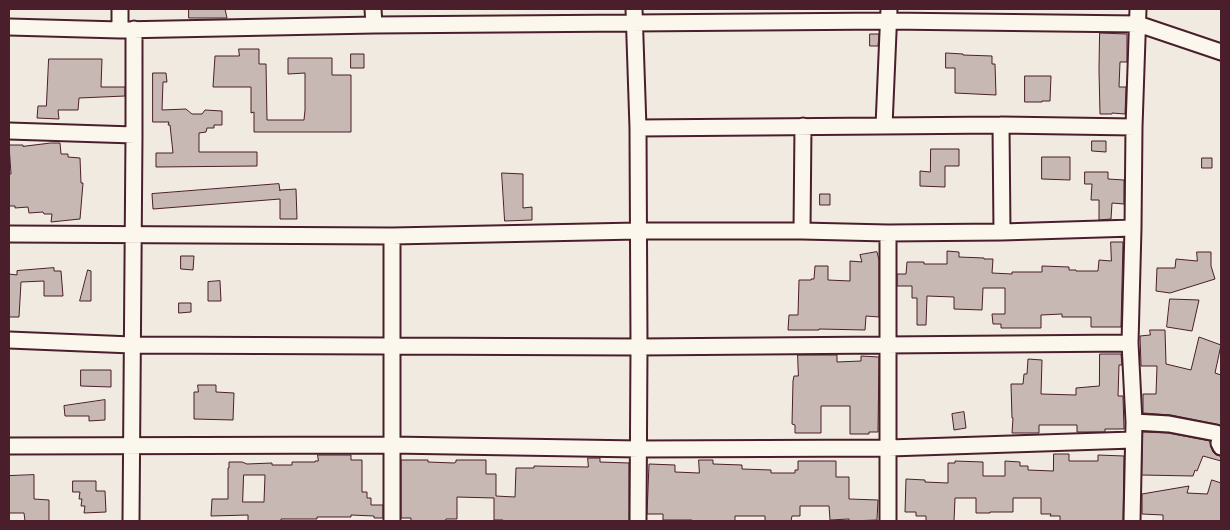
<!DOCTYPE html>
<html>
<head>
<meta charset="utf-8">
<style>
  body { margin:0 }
  #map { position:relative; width:1230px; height:530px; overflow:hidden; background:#f0eae0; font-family:"Playpen Sans",sans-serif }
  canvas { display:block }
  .frame { position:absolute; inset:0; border:10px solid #4a1f2b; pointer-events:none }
</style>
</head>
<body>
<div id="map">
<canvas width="1230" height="530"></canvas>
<div class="frame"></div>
</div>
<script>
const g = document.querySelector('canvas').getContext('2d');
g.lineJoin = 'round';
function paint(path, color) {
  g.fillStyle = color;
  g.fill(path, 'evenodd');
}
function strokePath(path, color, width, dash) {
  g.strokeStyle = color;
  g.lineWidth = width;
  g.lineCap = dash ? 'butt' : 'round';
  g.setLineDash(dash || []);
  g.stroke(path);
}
const building = new Path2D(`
  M189 9H225L227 18H189Z
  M1100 33 1127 34V62H1120L1119 87H1126L1125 114 1112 113V114H1100L1099 70Z
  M870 34H879L878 46H870Z
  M239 49H259V64H266L267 120H304L305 110V73L288 74V58H332V75H351V132H254V112L251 113V87H213L215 56H239Z
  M946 53 963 54V55L992 56V64H995L996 95 955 93V68H946Z
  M351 54H364V68H351Z
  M49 59H102L101 87H125V96L79 98 78 110H58L59 119 37 118 38 106H46Z
  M153 73H166L167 82H163L162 110 186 109 192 114H202L205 110 222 111V125H214V128H207L206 132 199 133V152H257V166L156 167V153H173L170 125H168L169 122H153Z
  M1025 76H1051L1050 101H1042V102H1025Z
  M1092 141H1106V152L1092 151Z
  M51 143H60L61 154H68V157L80 158 81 183H83L80 219 51 222 52 214H44L43 212 29 213 28 207 15 208V206H9V174H11L9 145H23V146Z
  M931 149H959V166H945V187L920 186V171L930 172Z
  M1042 157H1070V180L1042 179Z
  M1202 158H1212V168H1202Z
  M1085 172H1108V179L1124 180V204L1112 203 1111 219 1099 220V200H1091L1092 184H1085Z
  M502 173 523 174V208L532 207V220L505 221Z
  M279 184 280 191V190L296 189 297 219H280V199L153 209 152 194Z
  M820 194H830V205H820Z
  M1111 242H1123L1121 327H1091V317H1062V314L1041 315V328H1001V324H993L992 314H1005V288H983L982 310 954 309V297L927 296 926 325H917V298H912V286H897V274H906L907 262H924V264H947V251L959 252V257L984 258V259H993L992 273 1012 274V272H1042V266L1069 267V270H1076V271H1098L1099 260 1111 261Z
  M877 252 879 260V317L866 316 865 330 819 329V330H788L789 315H798L799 280H811V279H814L815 266H828V280L850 281V261L862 262 860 255Z
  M1197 252H1211V266L1215 279 1170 293 1156 291 1157 268H1175L1176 259 1197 261Z
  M181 256H194L193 270 181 269Z
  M54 268V271H61L63 296H44V281L21 282 19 317H9V274L17 275V271Z
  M88 270 91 271V301H80Z
  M220 281 221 301H208V282Z
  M1170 299 1199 300 1192 331 1167 327Z
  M179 303H191V312L179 313Z
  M1150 330H1165L1166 364 1191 370 1199 337 1221 345 1215 373 1221 375V425L1171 415 1143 413V394H1156L1157 366H1141L1140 336 1150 335Z
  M1100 354H1121L1122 365H1119L1118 396H1123L1124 429H1105V432H1077V425H1039V433H1012L1013 418H1012L1011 384H1023L1024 374H1027L1028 359 1042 360 1041 394 1076 395V388L1099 386Z
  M798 355H837V362L861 361V356L879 357 878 432H869V434H850V406H821V433H795V425L792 424 793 381 794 376H798Z
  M81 370H111V387L81 386Z
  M198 385H216V392L234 393 233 420 194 419V392H198Z
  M105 400V420L89 421V416H65L64 406Z
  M964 412 966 428 954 430 952 414Z
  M1143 432 1168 433 1210 441 1211 447 1213 452 1216 455 1221 456V461L1203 456 1197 471 1195 470 1193 476 1142 475Z
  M1054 454H1069V461H1098V455L1124 456 1123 521H1060V516H1050L1051 514H1041V498H1013V512H990V513H976V498H955L954 521H926V516H916V512H905L906 479 925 480V482L948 483V463H955V461L983 462V476H1005V461L1020 462V466H1028V470L1053 471Z
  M318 455H351V460H362V492H367V498H371V505H383V518H374V516L351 515V517H317V519H281V521H248V515L211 516 212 499H228V468H229V462H242L247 464 272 463V465H292V462H315V461H318ZM244 475H265L264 502H243Z
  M588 458H600V462L629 463V521H503V520H494V498L457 497V519H446L445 521H411V518H401V460H428V462L454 463 456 462V460H486V474H496V496L515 497 516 468H534V466L588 467Z
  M699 460H713V464L742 465V469L771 470V473H795V470H798V461H836V477H849V499L878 500 877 520 849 521V519L830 520 829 506H800V516H792L791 521H765V516H735V521H692V520H663V514H647L649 464 675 465V472L699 473Z
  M34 475V499L49 500V521H25L24 513H9V476Z
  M1212 480 1221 483V521H1163V515L1142 514V494L1189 486 1187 493 1207 494Z
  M73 481H96V491H105L106 512 84 513 85 506H81L82 499H79L80 492H73Z`);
paint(building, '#c8b8b3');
strokePath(building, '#4a1f2b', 1);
const minor = new Path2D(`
  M120 9V30
  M373 9 374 25
  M634 9 638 128 639 347 638 521
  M9 27 120 30 374 25 888 21 1138 24 1221 52
  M1001 125 1002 232
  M884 126 889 9
  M638 128 1001 125 1134 127
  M9 131 134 135
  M802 231 803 126
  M888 233V521
  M9 234 392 236 638 231H802L888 233 1002 232 1133 228
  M9 340 132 345 639 347 1130 343
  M1134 422 1169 424 1216 433 1221 437 1219 443 1221 447
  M9 446 391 445 639 449 889 448 1133 440
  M131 521 134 135V29
  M392 521V236
  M1132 521 1134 422 1130 343 1133 228 1134 127 1138 9`);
strokePath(minor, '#4a1f2b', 19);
strokePath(minor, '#fbf7ec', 15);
</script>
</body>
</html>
